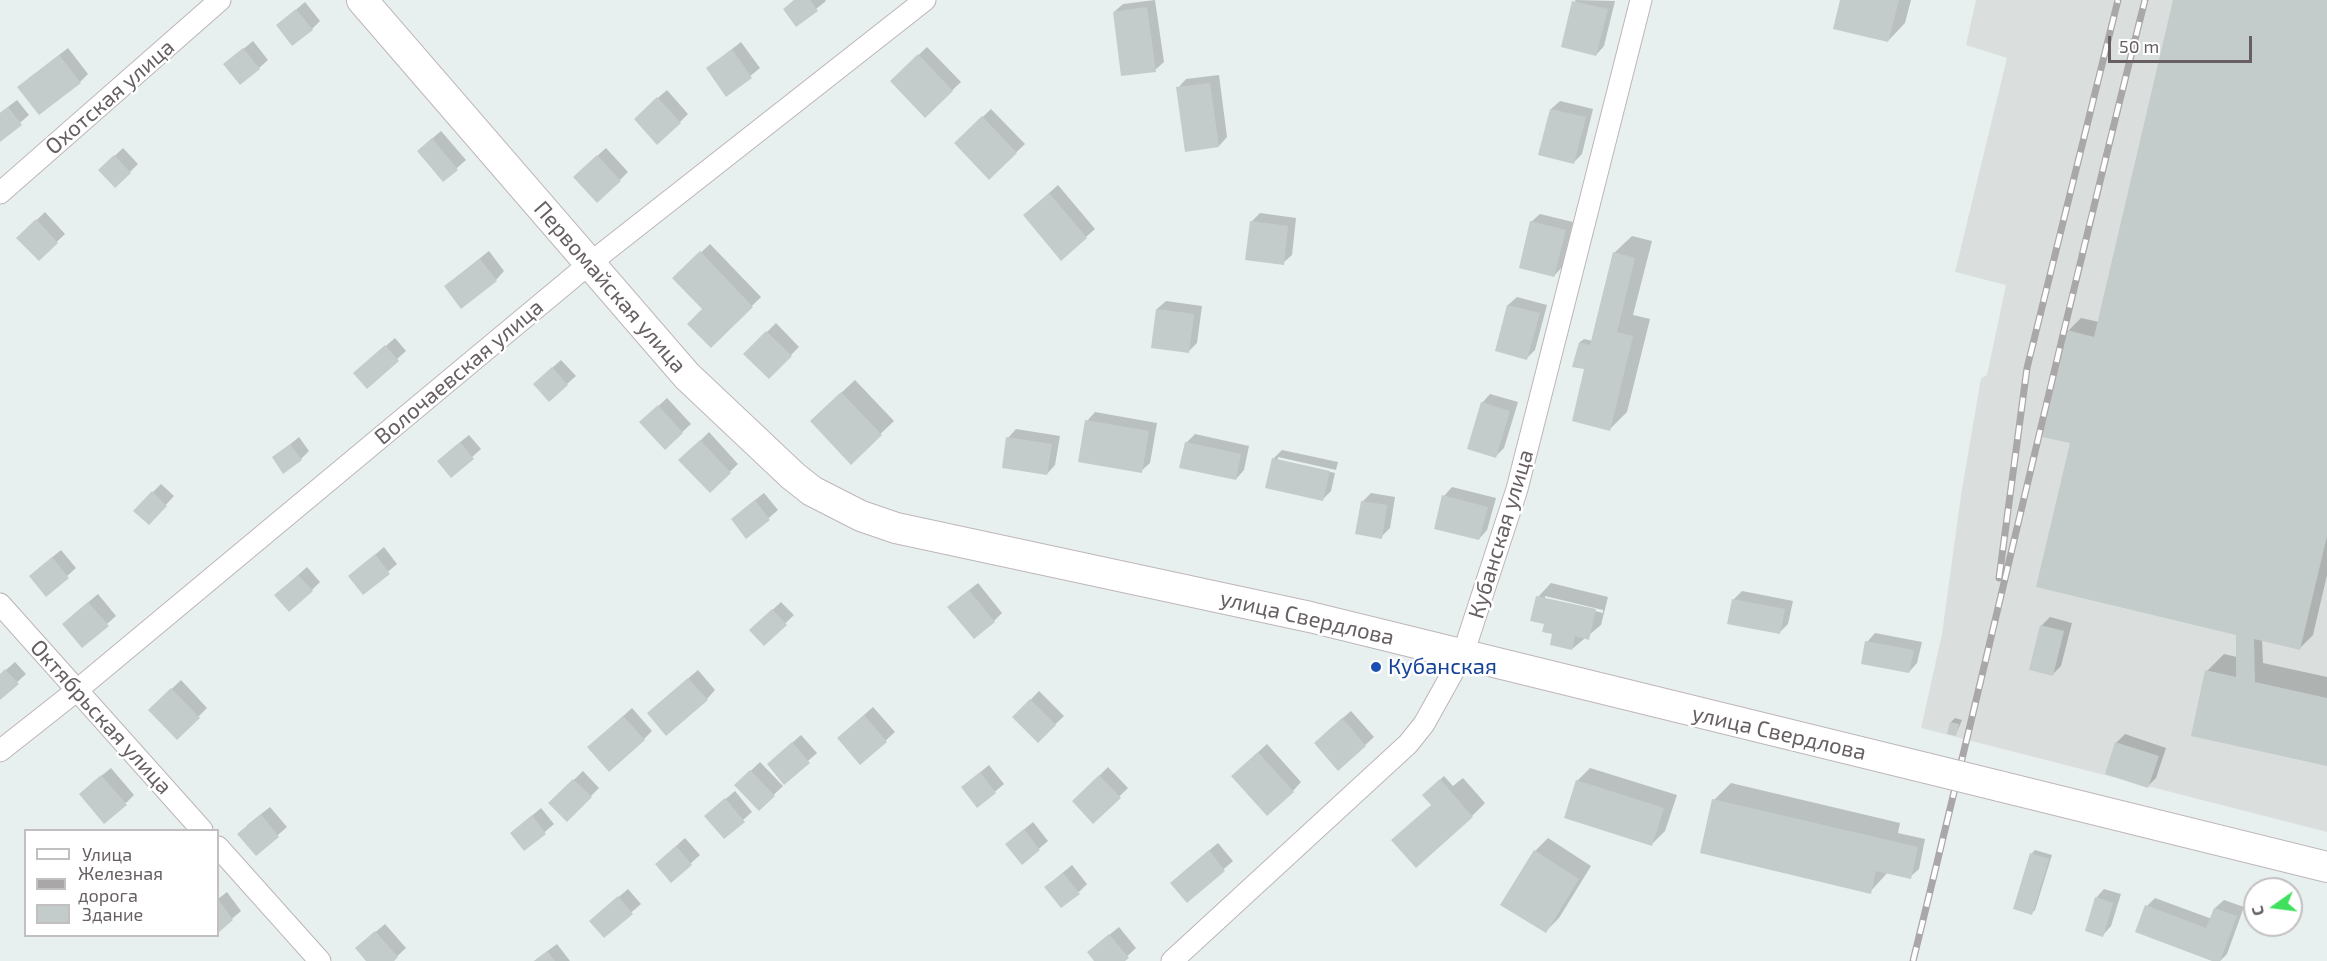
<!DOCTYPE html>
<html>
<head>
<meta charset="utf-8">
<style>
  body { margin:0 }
  #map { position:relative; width:2327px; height:961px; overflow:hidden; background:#e8f0ef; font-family:"Exo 2",sans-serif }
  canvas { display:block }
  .legend { position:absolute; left:24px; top:829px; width:195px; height:108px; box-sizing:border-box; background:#fff; border:2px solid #c2bfc0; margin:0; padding:8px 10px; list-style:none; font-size:18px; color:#675f62 }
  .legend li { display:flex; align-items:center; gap:12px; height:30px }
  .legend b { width:30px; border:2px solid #c2bfc0 }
  .north { position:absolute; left:2243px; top:877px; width:60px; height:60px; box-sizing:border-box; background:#fff; border:2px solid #c2bfc0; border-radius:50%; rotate:256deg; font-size:16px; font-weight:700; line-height:24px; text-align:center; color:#675f62 }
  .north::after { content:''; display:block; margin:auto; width:21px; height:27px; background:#3ee05c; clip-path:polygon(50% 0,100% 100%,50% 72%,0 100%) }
  .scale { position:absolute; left:2108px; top:36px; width:144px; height:27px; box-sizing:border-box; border:3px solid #675f62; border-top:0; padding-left:8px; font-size:18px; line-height:21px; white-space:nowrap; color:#675f62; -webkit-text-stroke:4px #fff; paint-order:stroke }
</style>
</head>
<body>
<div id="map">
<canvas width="2327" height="961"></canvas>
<ul class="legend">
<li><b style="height:8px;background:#fff"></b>Улица</li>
<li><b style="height:8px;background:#aaa7a8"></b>Железная дорога</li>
<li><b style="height:16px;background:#c4cccb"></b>Здание</li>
</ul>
<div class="north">С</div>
<div class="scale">50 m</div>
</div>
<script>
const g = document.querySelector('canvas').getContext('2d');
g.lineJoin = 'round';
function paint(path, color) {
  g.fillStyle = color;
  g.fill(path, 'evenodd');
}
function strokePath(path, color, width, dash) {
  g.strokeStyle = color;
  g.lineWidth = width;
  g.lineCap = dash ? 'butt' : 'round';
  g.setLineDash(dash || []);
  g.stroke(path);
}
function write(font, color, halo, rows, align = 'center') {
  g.font = font + ' "Exo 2",sans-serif';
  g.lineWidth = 5;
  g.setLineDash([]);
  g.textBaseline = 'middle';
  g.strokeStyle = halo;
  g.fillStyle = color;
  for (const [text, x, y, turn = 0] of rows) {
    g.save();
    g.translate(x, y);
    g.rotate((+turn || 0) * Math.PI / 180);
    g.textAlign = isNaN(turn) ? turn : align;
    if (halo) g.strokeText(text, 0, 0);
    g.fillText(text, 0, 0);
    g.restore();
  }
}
paint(new Path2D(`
  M1976 0H2327V832L1921 728 1942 634 1961 495 1981 378 1987 375 2006 285 1955 272 2007 58 1966 45Z`), '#dadfde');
paint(new Path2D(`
  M794 0H825L826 1 796 25 785 9Z
  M1155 0 1164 62 1155 70 1114 12 1123 4Z
  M1575 0 1615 1 1604 46 1596 55Z
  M1841 0H1911L1905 23 1888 41Z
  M2174 0H2327V575L2313 635 2300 648 2262 639 2263 663 2327 677V765L2207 671 2224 654 2237 657 2238 635 2071 442 2068 331 2081 318 2099 322Z
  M305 2 320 21 312 29 278 25Z
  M253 41 268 60 259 68 225 64Z
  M741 42 760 68 727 95 708 68Z
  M927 47 961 82 925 116 892 81Z
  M68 48 88 74 80 82 28 79Z
  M1219 75 1227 137 1219 146 1178 88 1186 79Z
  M667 90 688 114 680 122 644 110Z
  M17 100 29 115 0 140V113Z
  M1560 101 1593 109 1582 154 1573 163 1551 109Z
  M991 109 1025 144 989 178 956 143Z
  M441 131 466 160 443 180 427 143Z
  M123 148 138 164 130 172 100 170Z
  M606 148 628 172 620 180 584 168Z
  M1058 185 1095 229 1086 237 1025 215Z
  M45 212 65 234 39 259 18 238Z
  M1260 213 1296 218 1292 255 1283 263 1251 222Z
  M1540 214 1573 222 1562 267 1554 276 1531 222Z
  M1632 236 1652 241 1633 315 1650 319 1627 412 1610 429 1580 342 1584 339 1593 341 1614 253Z
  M710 244 761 297 711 346 704 309 674 278Z
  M489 251 504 271 496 280 455 278Z
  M1517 297 1547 305 1535 350 1527 358 1497 350 1508 305Z
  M1166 301 1202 306 1197 343 1189 351 1157 309Z
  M776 323 799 347 769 377 745 354Z
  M395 338 406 351 367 386 364 365Z
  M561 360 576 376 567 384 543 376Z
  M855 380 894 421 851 462 825 408Z
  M1490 394 1518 402 1504 448 1496 456 1482 403Z
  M667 398 691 424 665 448 650 414Z
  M1095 412 1157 423 1150 463 1141 471 1087 421Z
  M1016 429 1060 436 1055 465 1047 474 1008 438Z
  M709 432 738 464 710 491 681 460Z
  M1195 434 1249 446 1244 470 1236 479 1186 443Z
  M469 435 481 449 451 476 448 452Z
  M299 437 309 451 301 459 273 458Z
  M1282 450 1338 462 1336 470 1278 457V460L1335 473 1331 491 1323 499 1267 487 1274 458Z
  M161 484 174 496 149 523 153 492Z
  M1452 487 1496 498 1487 530 1479 539 1444 496Z
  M764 493 778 510 747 537 741 511Z
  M1371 493 1395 497 1390 528 1381 537 1362 502Z
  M384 547 397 564 363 593 350 576Z
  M61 550 76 568 46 595 39 568Z
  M307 567 320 582 312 590 285 587Z
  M978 583 1002 613 994 621 958 599Z
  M1551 583 1608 597 1601 625 1572 649 1545 623 1538 597ZM1545 596 1603 610V613L1545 599Z
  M1742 591 1793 601 1788 624 1780 632 1733 600Z
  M98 594 116 616 82 646 72 616Z
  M781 602 794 615 764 644 751 630Z
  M2050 617 2072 623 2061 666 2053 674 2041 626Z
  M1875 633 1922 642 1917 663 1909 672 1867 642Z
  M15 662 26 674 0 698V675Z
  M698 670 715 690 707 699 657 705Z
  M181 680 207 708 177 738 150 710Z
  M1039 691 1064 716 1038 741 1014 717Z
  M873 707 895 732 861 763 847 730Z
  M632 708 652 731 644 739H598Z
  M1351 711 1374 737 1339 769 1324 734Z
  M1955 718 1962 720 1956 734 1951 722Z
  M2125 734 2166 748 2156 778 2148 786 2116 743Z
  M801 735 817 753 784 782 777 756Z
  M1267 744 1301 782 1293 791 1242 767Z
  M760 762 783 786 759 809 736 785Z
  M989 765 1004 784 978 806 972 779Z
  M1108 767 1128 788 1093 822 1074 801Z
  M111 768 134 795 126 803 89 786Z
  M1590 768 1677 795 1665 831 1652 844 1577 781Z
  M583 771 599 788 567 820 550 803Z
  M1444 776 1453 786 1463 778 1485 803 1472 816 1432 804 1428 791Z
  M1731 783 1900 823 1898 833 1925 839 1919 869 1910 877 1888 872 1870 892 1714 800Z
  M735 791 752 812 724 837 715 808Z
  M270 807 287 827 256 854 247 825Z
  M541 808 554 824 525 849 512 833Z
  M1033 822 1048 841 1022 863 1016 836Z
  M685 838 700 855 671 881 665 856Z
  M1548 838 1591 866 1559 918 1546 931 1535 851Z
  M1218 843 1233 861 1187 901 1181 874Z
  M2035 850 2052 855 2035 910 2031 914V854Z
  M1072 865 1087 884 1079 892 1055 879Z
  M628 889 641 904 604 936 600 913Z
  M2104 889 2121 894 2111 926 2103 935 2096 898Z
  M227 892 241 911 218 931V899Z
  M2155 898 2212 919 2215 908 2224 900 2244 907 2227 954 2220 961H2216L2147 906Z
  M385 924 406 948 392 961H368L366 940Z
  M1119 927 1136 948 1122 961H1096L1098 944Z
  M557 944 570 961H534Z`), '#0003');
paint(new Path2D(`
  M794 0H810L818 11 796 27 783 9Z
  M1840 0H1899L1888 42 1833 29Z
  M2173 0H2327V536L2300 650 2254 639 2255 682 2327 698V766L2191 736 2205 670 2236 677V635L2036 587 2070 443 2042 437 2067 330 2094 337Z
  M1572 1 1608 9 1596 56 1561 47Z
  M1147 7 1156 72 1121 76 1113 12Z
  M296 9 313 30 292 46 276 25Z
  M243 48 260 69 240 85 223 64Z
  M732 49 752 78 726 97 706 68Z
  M918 54 953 91 925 118 890 81Z
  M59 55 81 83 39 115 17 87Z
  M1210 83 1219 147 1185 152 1176 87Z
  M657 97 681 123 657 145 634 119Z
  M8 107 22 125 0 142V113Z
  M1550 109 1586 117 1574 164 1538 155Z
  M982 116 1017 153 989 180 954 143Z
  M432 138 458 170 443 182 417 151Z
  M114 155 131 173 115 188 98 170Z
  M597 155 621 181 597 203 573 177Z
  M1049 193 1087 238 1061 261 1023 215Z
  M36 219 58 243 39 261 16 238Z
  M1250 221 1288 226 1284 265 1245 260Z
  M1530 221 1566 230 1554 277 1519 268Z
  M700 251 753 307 711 348 687 324 702 309 672 278Z
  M1613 252 1635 258 1617 332 1633 336 1610 431 1572 421 1584 369 1572 367 1579 342 1590 345Z
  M480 259 497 281 461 309 444 286Z
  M1507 305 1540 313 1527 360 1495 351Z
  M1156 309 1194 314 1189 353 1151 348Z
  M766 331 792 356 769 379 743 354Z
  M385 345 399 361 367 389 353 373Z
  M552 367 568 385 549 402 533 384Z
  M841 392 882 435 851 465 810 421Z
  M1481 402 1510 411 1496 458 1467 449Z
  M658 405 683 433 665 450 639 422Z
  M1085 420 1149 431 1142 473 1078 462Z
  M1006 437 1052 444 1047 475 1002 468Z
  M700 440 731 473 710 493 678 460Z
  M460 442 474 459 451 478 437 461Z
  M1185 442 1241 454 1236 480 1179 468Z
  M290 444 302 460 283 474 272 457Z
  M1272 458 1330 471 1323 501 1265 488Z
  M152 491 167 506 149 525 133 511Z
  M1442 495 1488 507 1479 540 1434 529Z
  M755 500 770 520 746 539 731 519Z
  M1361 501 1387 505 1382 539 1355 534Z
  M375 554 390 574 363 595 348 576Z
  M52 557 69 578 46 597 29 576Z
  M298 575 313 591 289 612 274 595Z
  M969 590 995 622 974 639 947 607Z
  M1536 596 1596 609 1589 640 1575 636 1572 650 1550 645 1552 634 1542 632 1544 624 1530 621Z
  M1732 599 1785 609 1780 634 1727 624Z
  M88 602 109 626 82 648 62 624Z
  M772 609 787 625 764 646 749 630Z
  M2040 625 2064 631 2053 676 2029 670Z
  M1865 641 1914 650 1909 673 1861 664Z
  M5 669 19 684 0 700V674Z
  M688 678 708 700 666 736 647 713Z
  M171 688 200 718 177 740 148 710Z
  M1030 699 1056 725 1038 743 1012 717Z
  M864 715 887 742 860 765 837 738Z
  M623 716 645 740 609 772 587 747Z
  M1342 718 1366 746 1338 771 1314 743Z
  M1950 722 1959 724 1956 736 1947 734Z
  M792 742 810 763 784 785 767 764Z
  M2115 742 2159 756 2148 788 2105 774Z
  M1258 752 1294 792 1267 816 1231 776Z
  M750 770 775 796 759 811 734 785Z
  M980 772 996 793 977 808 961 787Z
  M101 775 127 805 104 824 79 794Z
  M1099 775 1121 798 1093 824 1072 801Z
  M573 779 592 797 567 822 548 803Z
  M1440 779 1473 817 1416 868 1391 840 1431 805 1422 795Z
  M1576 780 1664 808 1652 846 1564 818Z
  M725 798 745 822 724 839 704 816Z
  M1712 799 1918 847 1911 879 1876 871 1871 894 1700 853Z
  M261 814 279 837 256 856 237 834Z
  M532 815 546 834 524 851 510 833Z
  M1024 829 1040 850 1022 865 1005 844Z
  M676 846 692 865 671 883 655 864Z
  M1209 850 1225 871 1187 903 1170 883Z
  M1534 850 1579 879 1546 933 1500 905Z
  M2030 853 2049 859 2032 915 2013 909Z
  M1063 873 1080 894 1061 908 1044 887Z
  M618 896 633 914 604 938 589 921Z
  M2095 897 2113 903 2103 937 2085 931Z
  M218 899 233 920 218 933Z
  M2145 905 2206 928 2214 908 2237 916 2220 961H2212L2135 932Z
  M375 931 398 957 394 961H366L355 948Z
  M1109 934 1129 958 1125 961H1094L1087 952Z
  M547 951 555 961H534Z`), '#c4cccb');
const minor = new Path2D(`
  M0 193 220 0
  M0 604 202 830
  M0 751 76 691 589 264 925 0
  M218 847 320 961
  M1172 961 1408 744 1424 724 1463 654 1517 489 1641 0`);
const secondary = new Path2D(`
  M362 0 687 376 793 476 812 491 861 516 896 528 1310 617 1926 768
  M1999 786 2327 867`);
strokePath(minor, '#bcb5b7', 23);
strokePath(secondary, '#beb6b9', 32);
strokePath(minor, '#fff', 21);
strokePath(secondary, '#fff', 30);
const rail = new Path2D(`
  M1999 578 2027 368 2118 0
  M1913 961C1992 641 2064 320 2145 0`);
strokePath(rail, '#aaa7a8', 7);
strokePath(rail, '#fff', 4.5, [14]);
const secondaryBridge = new Path2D(`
  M1926 768 1999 786`);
strokePath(secondaryBridge, '#beb6b9', 32, []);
strokePath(secondaryBridge, '#fff', 30);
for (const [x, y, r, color] of [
  [1376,667,6,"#1a4fb4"]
]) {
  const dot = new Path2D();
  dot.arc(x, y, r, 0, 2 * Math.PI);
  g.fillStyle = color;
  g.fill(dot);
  strokePath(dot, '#fff', 2);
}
write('22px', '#675f62', '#fff', [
  ["Охотская улица",110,97,-41],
  ["Первомайская улица",610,287,49],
  ["Волочаевская улица",459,372,-40],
  ["Кубанская улица",1501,534,-73],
  ["улица Свердлова",1307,618,13],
  ["Октябрьская улица",101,717,48],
  ["улица Свердлова",1779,733,13]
]);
write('22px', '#164399', '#fff', [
  ["Кубанская",1388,667]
], 'left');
</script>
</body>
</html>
